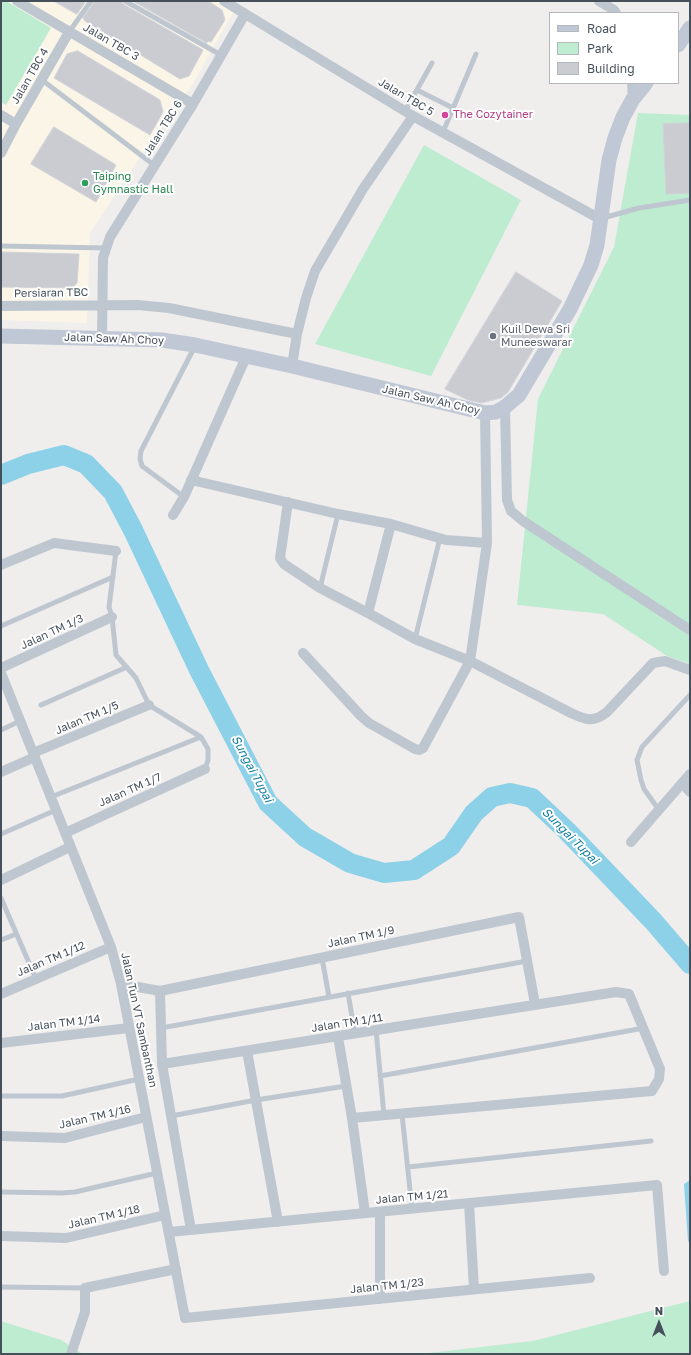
<!DOCTYPE html>
<html>
<head>
<meta charset="utf-8">
<style>
  body { margin:0 }
  #map { position:relative; width:691px; height:1355px; overflow:hidden; background:#f0eded; font-family:"Golos Text",sans-serif }
  canvas { display:block }
  .frame { position:absolute; inset:0; border:2px solid #46505a; pointer-events:none }
  .legend { position:absolute; left:549px; top:12px; width:130px; height:72px; box-sizing:border-box; background:#fff; border:1px solid #b5b9bd; margin:0; padding:5px 7px; list-style:none; font-size:12px; color:#46505a }
  .legend li { display:flex; align-items:center; gap:8px; height:20px }
  .legend b { width:20px; border:1px solid #b5b9bd }
  .north { position:absolute; left:639px; top:1303px; width:40px; height:40px; -webkit-text-stroke:3px #fff; paint-order:stroke; rotate:0deg; font-size:11px; font-weight:700; line-height:16px; text-align:center; color:#46505a }
  .north::after { content:''; display:block; margin:auto; width:14px; height:18px; background:#46505a; clip-path:polygon(50% 0,100% 100%,50% 72%,0 100%) }
</style>
</head>
<body>
<div id="map">
<canvas width="691" height="1355"></canvas>
<div class="frame"></div>
<ul class="legend">
<li><b style="height:5px;background:#bfc8d4"></b>Road</li>
<li><b style="height:11px;background:#bdecd1"></b>Park</li>
<li><b style="height:11px;background:#caccd2"></b>Building</li>
</ul>
<div class="north">N</div>
</div>
<script>
const g = document.querySelector('canvas').getContext('2d');
g.lineJoin = 'round';
function paint(path, color) {
  g.fillStyle = color;
  g.fill(path, 'evenodd');
}
function strokePath(path, color, width, dash) {
  g.strokeStyle = color;
  g.lineWidth = width;
  g.lineCap = dash ? 'butt' : 'round';
  g.setLineDash(dash || []);
  g.stroke(path);
}
function write(font, color, halo, rows, align = 'center') {
  g.font = font + ' "Golos Text",sans-serif';
  g.lineWidth = 4;
  g.setLineDash([]);
  g.textBaseline = 'middle';
  g.strokeStyle = halo;
  g.fillStyle = color;
  for (const [text, x, y, turn = 0] of rows) {
    g.save();
    g.translate(x, y);
    g.rotate((+turn || 0) * Math.PI / 180);
    g.textAlign = isNaN(turn) ? turn : align;
    if (halo) g.strokeText(text, 0, 0);
    g.fillText(text, 0, 0);
    g.restore();
  }
}
paint(new Path2D(`
  M1 1H54L73 12 80 1H143L211 42 225 20 222 10 208 1H216L234 11 191 87 151 140 90 233 87 323 1 320V287L72 288 77 282 79 254 1 252ZM78 51 160 100 163 112 150 135 54 78 67 54ZM54 127 116 165 95 202 32 164Z`), '#fbf5e7');
paint(new Path2D(`
  M1 1H6L51 28 6 105 1 102Z
  M638 113 690 115V664L667 656 603 614 517 605 538 399 614 247Z
  M424 145 521 200 431 376 315 344Z
  M690 1301V1354H420L533 1341Z
  M1 1321 61 1340 83 1354H1Z`), '#bdecd1');
paint(new Path2D(`
  M690 1180V1243L688 1241 684 1184Z`), '#8cd1e7');
strokePath(new Path2D(`
  M1 475 28 464 64 455 86 464 113 492 133 530 199 670 268 803 305 837 350 863 384 873 414 870 451 846 474 813 492 797 510 793 532 798 567 831 653 921 690 964`), '#8cd1e7', 20);
const building = new Path2D(`
  M54 1H86L77 14Z
  M95 1H121L123 4 203 50 189 76 180 79 85 21 83 18Z
  M133 1H208L222 10 225 20 211 42 208 41 207 43Z
  M78 51 160 100 163 112 150 135 54 78 67 54Z
  M690 123V193L666 194 663 124Z
  M54 127 116 165 96 202 31 164Z
  M1 252 79 254 77 283 72 288 1 287Z
  M516 272 562 301 508 392 501 398 481 403 468 400 445 389Z`);
paint(building, '#caccd2');
strokePath(building, '#d1d3d9', 1);
strokePath(new Path2D(`
  M125 1 221 55
  M69 32 91 1
  M42 80 154 165
  M417 90 453 108
  M405 111 432 63
  M443 132 476 54
  M603 218 639 208 690 200
  M1 246 106 248
  M184 497 142 466 140 459 141 451 195 346
  M116 551 109 607 112 617 116 655 136 678 149 705 201 737 208 749V760L205 769
  M320 588 338 514
  M1 626 113 577
  M415 639 440 538
  M41 705 127 667
  M1 730 20 721
  M51 797 201 737
  M659 810 644 789 641 780 637 760 642 747 690 695
  M1 834 56 810
  M1 898 36 979
  M1 940 16 934
  M322 958 329 997
  M348 993 355 1034
  M161 1028 527 961
  M376 1030 384 1115
  M380 1076 644 1028
  M1 1096H62L139 1079
  M402 1114 412 1209
  M171 1116 256 1100 346 1086
  M408 1167 651 1141
  M1 1192 61 1193 75 1192 157 1173
  M1 1287 85 1288`), '#bec7cf', 5);
strokePath(new Path2D(`
  M17 1 193 104
  M224 1 413 116 600 219
  M599 1 614 10 616 13
  M632 83 633 99
  M1 115 16 124
  M1 153 16 124 69 32
  M1 306 138 305 169 308 297 334
  M102 338 103 258 110 237 193 104 245 14
  M292 366 297 334 306 298 315 271 363 189 413 116
  M505 407 507 500 511 511 523 521 690 630
  M191 480 338 514 391 524 446 540 487 543
  M288 502 280 558 284 564 320 588 368 613 415 639 470 661 571 713C586 720 593 723 607 712L653 663 665 661 690 670
  M173 515 184 497 246 357
  M1 565 54 543 116 551
  M368 613 391 524
  M303 653 361 716 369 723 415 749 419 750 423 748 470 661 487 543 485 413
  M1 668 112 617
  M1 673 111 947 121 984 185 1318 590 1278
  M33 753 149 705
  M1 772 35 757
  M682 783 690 792
  M65 833 205 769
  M631 842 690 774
  M1 880 70 847
  M121 984 160 991 519 917 535 1004
  M160 991 162 1064 191 1230
  M1 994 111 947
  M338 1037 352 1118 365 1213
  M1 1043 129 1028
  M247 1051 278 1222
  M162 1064 616 992 629 994 660 1069 659 1079 652 1091 352 1118
  M1 1136 65 1138 146 1117
  M469 1203 474 1289
  M380 1212V1299
  M169 1232 657 1185 664 1271
  M1 1236 66 1238 165 1215
  M71 1354 85 1312V1288L176 1269`), '#bec7cf', 10);
strokePath(new Path2D(`
  M678 45 690 28
  M1 336 162 340 195 345 292 366 485 413 496 412 505 407 519 395 570 309 591 265 597 245 609 160 615 138 623 117 633 99 646 83`), '#bfc8d4', 15);
for (const [x, y, r, color] of [
  [445,115,4,"#d1479c"],
  [85,183,4,"#2e9e5b"],
  [493,336,4,"#6b7280"]
]) {
  const dot = new Path2D();
  dot.arc(x, y, r, 0, 2 * Math.PI);
  g.fillStyle = color;
  g.fill(dot);
  strokePath(dot, '#fff', 1.5);
}
write('11px', '#46505a', '#fff', [
  ["Jalan TBC 3",111,42,30],
  ["Jalan TBC 4",30,76,-60],
  ["Jalan TBC 5",406,97,31],
  ["Jalan TBC 6",163,128,-58],
  ["Persiaran TBC",51,293,-1],
  ["Jalan Saw Ah Choy",114,339,2],
  ["Jalan Saw Ah Choy",431,400,13],
  ["Jalan TM 1/3",52,632,-25],
  ["Jalan TM 1/5",87,718,-23],
  ["Jalan TM 1/7",130,790,-24],
  ["Jalan TM 1/9",361,937,-12],
  ["Jalan TM 1/12",51,959,-23],
  ["Jalan Tun VT Sambanthan",139,1020,78],
  ["Jalan TM 1/14",64,1023,-7],
  ["Jalan TM 1/11",347,1023,-9],
  ["Jalan TM 1/16",95,1117,-13],
  ["Jalan TM 1/21",412,1197,-5],
  ["Jalan TM 1/18",104,1217,-13],
  ["Jalan TM 1/23",387,1286,-6]
]);
write('11px', '#b23c85', '#fff', [
  ["The Cozytainer",453,115]
], 'left');
write('11px', '#27864d', '#fff', [
  ["Taiping",93,177],
  ["Gymnastic Hall",93,190]
], 'left');
write('11px', '#5b616d', '#fff', [
  ["Kuil Dewa Sri",501,330],
  ["Muneeswarar",501,343]
], 'left');
write('italic 12px', '#137ea1', '#fff', [
  ["Sungai Tupai",252,769,62],
  ["Sungai Tupai",570,836,45]
]);
</script>
</body>
</html>
